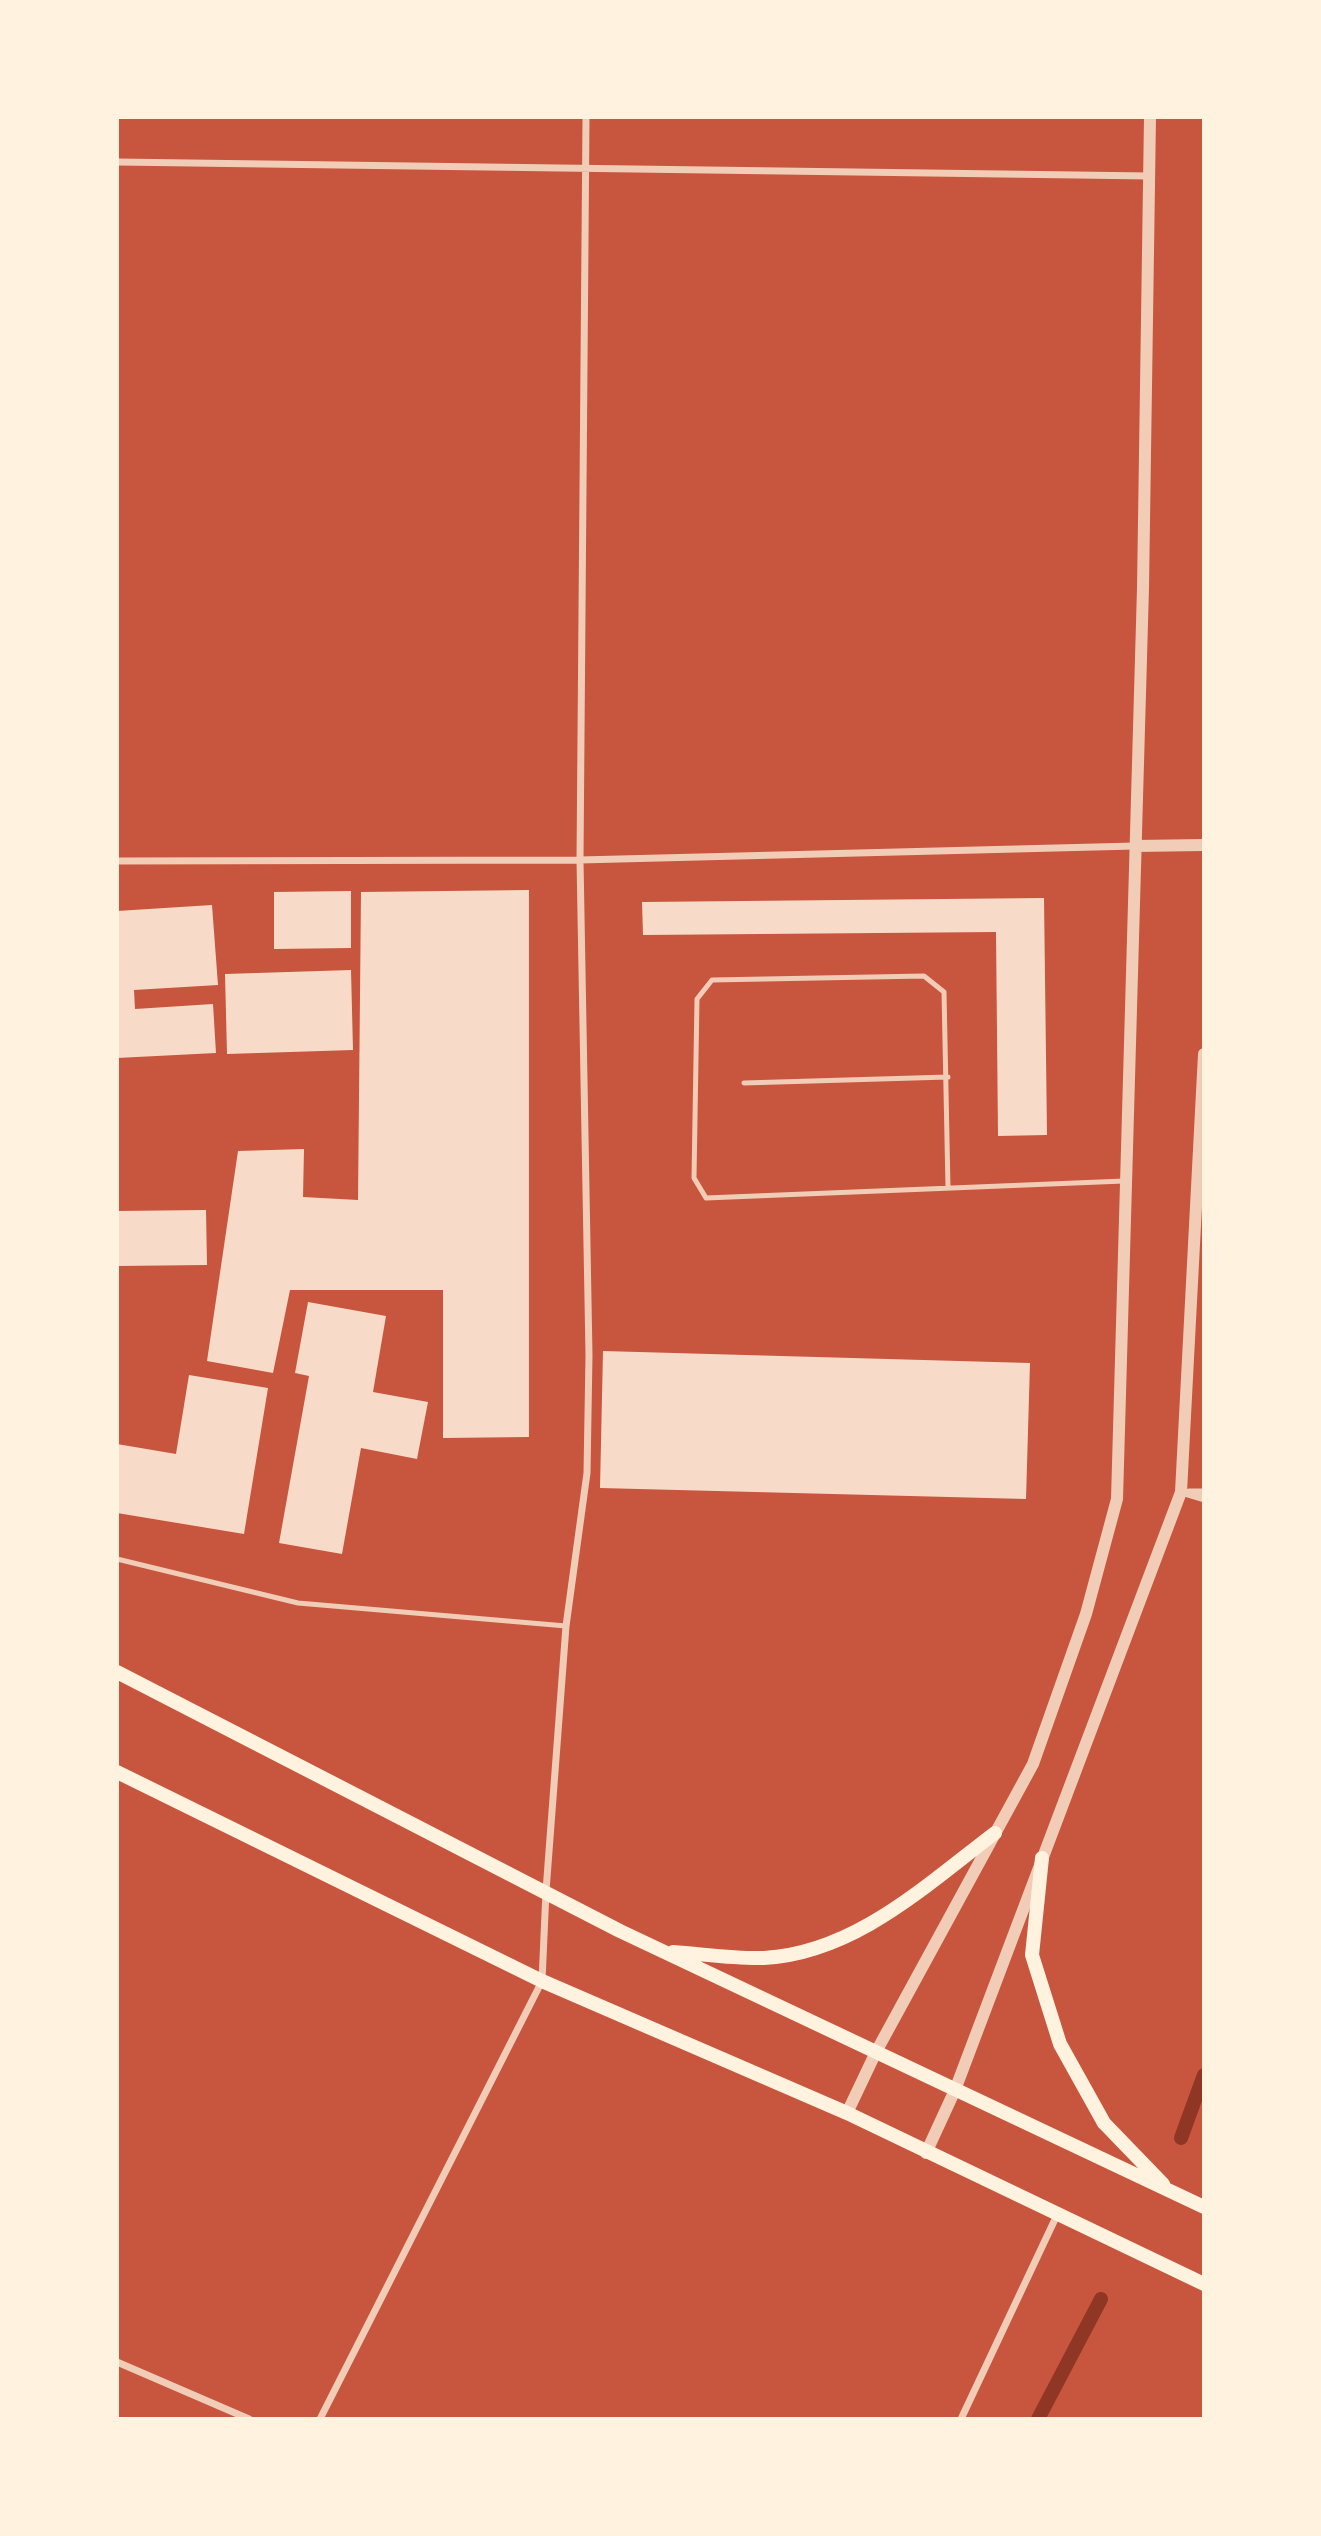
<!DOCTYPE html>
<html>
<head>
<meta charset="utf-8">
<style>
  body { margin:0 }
  #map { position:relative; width:1321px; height:2536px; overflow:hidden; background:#c8553d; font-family:"Space Grotesk",sans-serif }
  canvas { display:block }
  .frame { position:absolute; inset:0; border:119px solid #fff3e0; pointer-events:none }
</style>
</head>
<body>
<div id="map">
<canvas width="1321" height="2536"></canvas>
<div class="frame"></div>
</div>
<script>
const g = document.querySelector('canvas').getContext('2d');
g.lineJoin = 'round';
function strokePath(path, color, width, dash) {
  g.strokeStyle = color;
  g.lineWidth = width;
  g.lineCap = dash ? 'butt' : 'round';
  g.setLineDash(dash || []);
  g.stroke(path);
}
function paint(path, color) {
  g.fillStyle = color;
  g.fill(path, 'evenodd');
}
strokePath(new Path2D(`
  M1181 2138 1204 2075
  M1038 2419 1101 2299`), '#8f3625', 14);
paint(new Path2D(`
  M529 890V1437L443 1438V1290H290L273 1373 207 1361 238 1151 304 1149 303 1197 358 1200 361 892Z
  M351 891V948L274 949V892Z
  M1044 898 1047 1135 998 1136 996 932 643 935 642 902Z
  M212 905 218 985 134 990 135 1009 213 1004 216 1053 117 1058V911Z
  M351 970 353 1050 227 1054 225 974Z
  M206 1210 207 1265 117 1266V1211Z
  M308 1302 386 1316 373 1392 428 1402 417 1459 361 1448 342 1554 279 1543 309 1376 295 1373Z
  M603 1351 1030 1363 1026 1499 600 1488Z
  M189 1375 268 1388 244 1534 117 1513V1444L176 1454Z`), '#f7dbc8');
strokePath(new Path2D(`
  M744 1083 948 1077
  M948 1188 944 992 924 976 712 980 697 999 694 1178 706 1198 1124 1181
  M117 1559 298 1603 566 1626`), '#f1ccb7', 5);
strokePath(new Path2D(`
  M117 162 1150 176
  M117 861 580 860 1135 846
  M1181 1492 1204 1499
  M1189 1492H1204
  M117 2362 249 2419
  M320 2419 542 1981 546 1891 566 1626 587 1473 589 1355 580 860 586 117
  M961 2419 1057 2215`), '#f1ccb7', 7);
strokePath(new Path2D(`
  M1135 846 1204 845
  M847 2113 876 2052 1033 1764 1086 1614 1117 1499 1143 588 1150 117
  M926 2153 955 2090 1181 1492 1204 1054`), '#f1ccb7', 12);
strokePath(new Path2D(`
  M117 1672 620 1931 1204 2207
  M117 1772 542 1981 847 2113 1204 2284
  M1042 1858 1032 1955 1060 2044 1104 2123 1163 2184
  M673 1952C703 1954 734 1959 764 1958 855 1953 926 1885 995 1833`), '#fff3e0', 14);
</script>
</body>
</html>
